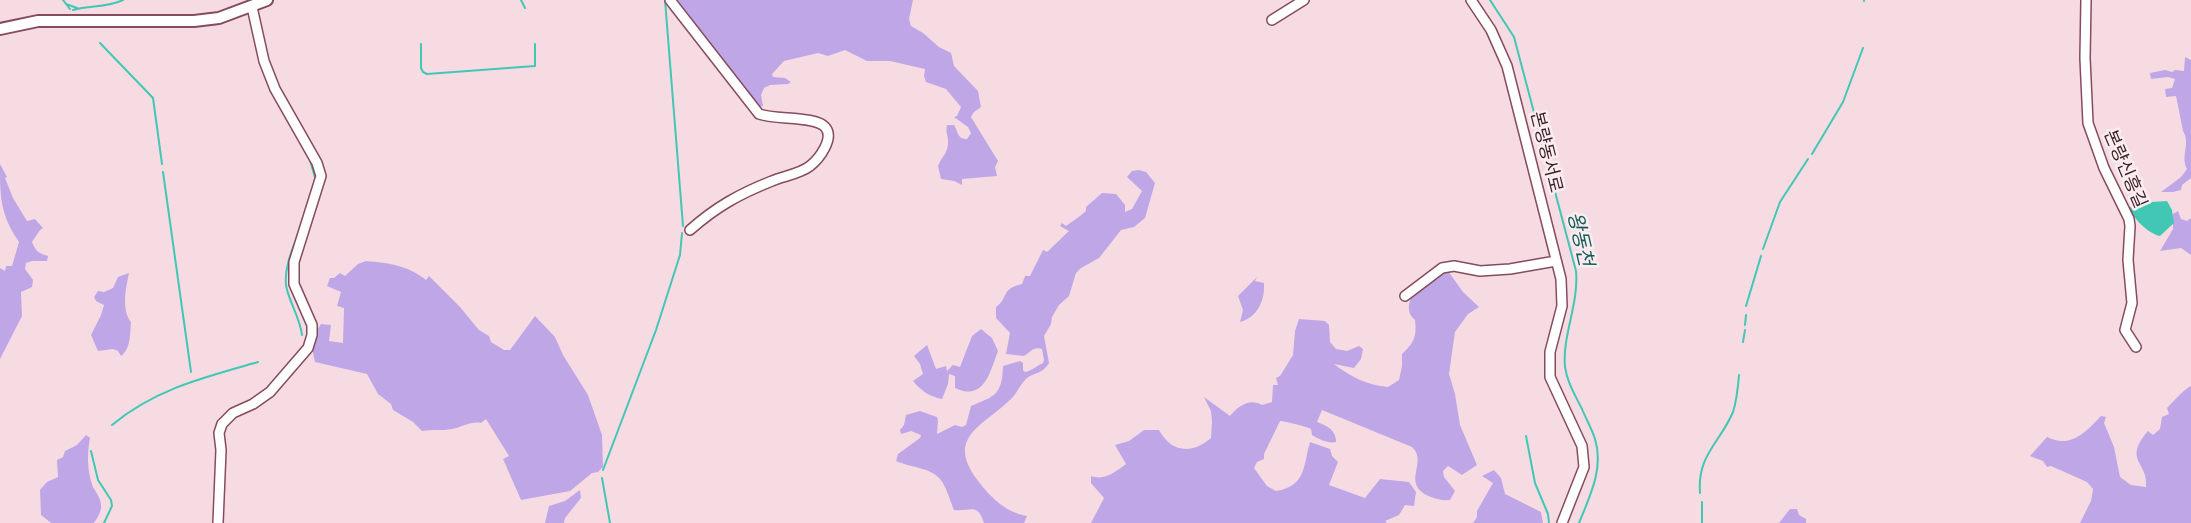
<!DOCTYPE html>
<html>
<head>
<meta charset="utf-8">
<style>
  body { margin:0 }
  canvas { display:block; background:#f7dbe2 }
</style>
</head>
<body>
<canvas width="2191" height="523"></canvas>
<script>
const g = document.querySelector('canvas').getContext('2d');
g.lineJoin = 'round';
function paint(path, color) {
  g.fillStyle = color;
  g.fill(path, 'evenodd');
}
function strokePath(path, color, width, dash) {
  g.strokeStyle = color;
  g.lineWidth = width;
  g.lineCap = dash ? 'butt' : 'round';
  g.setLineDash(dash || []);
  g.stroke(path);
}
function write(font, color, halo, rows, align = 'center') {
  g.font = font + ' Literata,"Noto Sans KR",serif';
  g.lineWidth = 5;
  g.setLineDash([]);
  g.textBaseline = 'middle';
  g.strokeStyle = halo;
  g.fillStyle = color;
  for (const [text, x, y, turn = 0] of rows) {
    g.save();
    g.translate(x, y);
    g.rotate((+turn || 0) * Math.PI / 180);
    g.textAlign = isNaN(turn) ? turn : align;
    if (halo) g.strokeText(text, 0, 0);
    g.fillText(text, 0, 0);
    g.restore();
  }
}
paint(new Path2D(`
  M675 0H913L909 19 911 26 923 33 939 47 951 53 954 66 978 91 981 107 974 112 971 117 998 161 995 167 997 176 962 179V185L954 181 941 179 938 166C941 157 947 155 948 144 949 137 945 133 947 125H954C958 131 957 139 967 139L971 133 968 127 954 117 957 116 961 107 946 89 926 82 924 76 925 69 890 61H867L845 50 828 56 818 53 784 61 772 74 773 77 785 78 791 82 788 84 770 85 764 88 761 95 763 106H759Z
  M2185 57 2191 60V178L2182 185 2181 190 2173 192H2161L2181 177 2187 169C2180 156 2191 144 2183 131L2176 96 2166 97 2165 89 2172 88 2175 79 2168 77 2151 79 2150 73 2165 70 2172 72 2175 70 2184 71Z
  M0 164 7 177 5 178 13 198 27 221 35 219 43 228 40 230 32 242C36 252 39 253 48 256L47 261H32L26 263 25 269 33 280 32 287 21 292 22 316 0 359V268L5 271 6 266H12L19 242C0 214 0 197 0 164Z
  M1139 170 1146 172 1155 183 1145 218 1134 227 1121 230 1099 258 1081 268 1076 273 1069 296 1059 305 1052 317 1051 324 1044 336 1049 363C1042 374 1036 372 1027 378 1020 384 1017 394 1010 400 980 428 945 438 979 482 991 498 1007 513 1027 516L1024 523H984C977 502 971 512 954 510 950 501 948 492 943 483 934 467 911 468 896 461L898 454 920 438 921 435 911 431 901 434 900 430 904 425 906 415 920 411 937 417 938 420 937 434 955 425 962 427 966 425 971 406C995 396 1002 395 1003 366L1020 361 1023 363V370L1025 372C1032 371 1036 366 1043 363L1044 360 1042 349C1034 346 1030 352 1024 356L1006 354 1010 333 996 318V307C1009 298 1000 289 1022 284L1025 276H1030L1043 250 1047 252 1069 231 1060 226 1062 223 1066 226 1080 216 1086 211V207L1102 193 1116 194 1125 205V212L1132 209 1142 191 1127 177 1132 171Z
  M2178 211 2181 219 2187 221 2191 218V255L2181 248 2160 251 2173 229V214Z
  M366 261C389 263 407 265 426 280L429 276 460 307 479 330 489 336 491 342 504 350H510L535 316 555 337 563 355 588 395 602 435 603 467 598 472 592 473 570 491 521 500 503 459 509 456 486 419 481 423C471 421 463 427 452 429 443 431 432 429 422 431L413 422 393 410 391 404 378 394 367 374 315 362C311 347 312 336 321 324L331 325 329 341 343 343 344 308 337 306 341 292 327 286 330 278H334L340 273 345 276 358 264Z
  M1444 270 1448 271 1463 292 1479 307 1468 314 1455 332 1449 374 1455 394 1460 425 1477 465 1462 475 1448 466 1443 471 1444 477 1455 491 1450 500C1443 501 1437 499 1431 497 1399 484 1429 463 1412 447L1322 410 1317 422C1328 426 1336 430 1336 442 1329 444 1318 439 1312 435L1311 429C1305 426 1288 422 1280 421L1264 454V459L1257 462 1254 468 1267 486 1276 491C1306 486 1303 467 1310 442L1330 449 1332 456 1338 462 1329 485 1365 498 1380 479 1409 482 1416 492 1414 506 1405 505 1399 515 1385 521 1387 523H1091L1104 498 1091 483V476C1105 481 1115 472 1126 464L1115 445 1129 441 1144 430H1159C1171 452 1191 455 1211 438L1212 422 1211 411 1204 397 1230 416C1238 406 1250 398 1262 405L1272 402 1273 385H1278L1276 378 1280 376 1293 355 1295 331 1299 319 1325 321 1329 325 1330 342 1336 349 1347 351 1359 346 1363 349 1361 359 1354 368 1334 364C1351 377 1367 385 1388 387L1399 380 1402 366V354C1414 343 1417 336 1415 320 1406 313 1408 303 1413 294Z
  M129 273C126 288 121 309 131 322 130 333 131 349 121 356L118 351 113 349 98 351 91 335 101 315 104 305 96 301 94 297 98 291 104 292 113 288 118 277Z
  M1257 277 1255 281 1264 283C1265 300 1258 317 1240 322L1243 310 1238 296Z
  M981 329 992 338 998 351C990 372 984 402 955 388V376L949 374 948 384 942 399C930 397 920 390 913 381L923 374 920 364 914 356 927 345 936 369 946 366 947 371 953 365 960 367 972 336Z
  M2191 386V523H2080L2091 501 2093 489 2087 482 2051 466 2047 467 2043 461 2030 456 2047 437C2071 449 2086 432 2101 416L2106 417 2104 423 2114 447 2120 477 2131 485 2146 487C2149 462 2122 461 2148 431L2153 435 2160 429 2162 417 2169 414 2167 408C2174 401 2182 391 2191 386Z
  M86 435 90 438C87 454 87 471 93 487 96 492 101 499 101 505 102 511 97 518 94 523H51L41 515 40 490 47 482 58 477 57 460 63 457 65 451 77 445Z
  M1494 470 1501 478 1505 494 1541 512 1543 523H1473L1477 517V511L1493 483 1482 476Z
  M580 490 581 498 565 518 564 523H545L549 506 565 501Z
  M1790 509H1797L1799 515 1806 519V523H1779Z`), '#bfa7e7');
paint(new Path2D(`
  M2167 201 2172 210 2174 223 2160 236C2149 234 2132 218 2130 208L2134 203Z`), '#42c7b5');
strokePath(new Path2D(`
  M63 0 70 9
  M521 0 525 8
  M665 0 683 226
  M1490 0 1514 37 1576 271C1579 304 1562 336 1565 367 1567 382 1575 395 1582 409 1586 419 1592 429 1595 439 1604 468 1590 496 1579 523
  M1864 0V1
  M66 4 77 8
  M73 10C91 5 106 8 123 0
  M100 43 153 98 162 164
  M421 44V68L423 72 427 74 535 66V44
  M1812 154 1843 102 1863 48
  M310 160 316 181
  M163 172 191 372
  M300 229C294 246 284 266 286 285 288 300 300 317 302 335
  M1763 249 1780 202 1808 159
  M1746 306 1761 256
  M1745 325 1746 315
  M1743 342 1745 330
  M112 425C155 389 205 377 258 362
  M1526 436 1535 483 1548 514 1549 523
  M91 451 98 480 111 500 112 506 104 523
  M603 470 656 330 680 255 682 233
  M602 478 610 523
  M1700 493C1697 455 1720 443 1733 412 1737 400 1738 387 1739 375
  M1702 502V523`), '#42c7b5', 2);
const minor = new Path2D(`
  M670 0 759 114C775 120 816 116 825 127 835 138 819 159 810 166 800 174 783 176 772 181 739 194 716 207 690 230
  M1471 0 1491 30 1507 66 1561 279 1562 306 1550 352V377L1582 446 1584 467 1562 523
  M2086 0 2085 58 2088 123 2104 168 2129 219 2130 226 2128 260 2132 303 2125 330 2136 347
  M1272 20 1304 0
  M1405 296 1442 268 1454 266 1480 271 1510 269 1556 261
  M218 523 221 450 219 433 222 424 233 413 253 404 270 392 308 348 312 335V325L294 284V262L321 176 317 163 275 89 264 61 252 7`);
const major = new Path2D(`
  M0 29 38 21H194L219 18 267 0`);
strokePath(minor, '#854c5d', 12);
strokePath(major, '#854c5d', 14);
strokePath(minor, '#fff', 9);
strokePath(major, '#fff', 10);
write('18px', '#3c232a', '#faecf0', [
  ["본량동서로",1546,152,76],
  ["본량신흥길",2125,169,67]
]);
write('italic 20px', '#135d53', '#faecf0', [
  ["왕동천",1580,239,77]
]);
</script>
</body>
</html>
